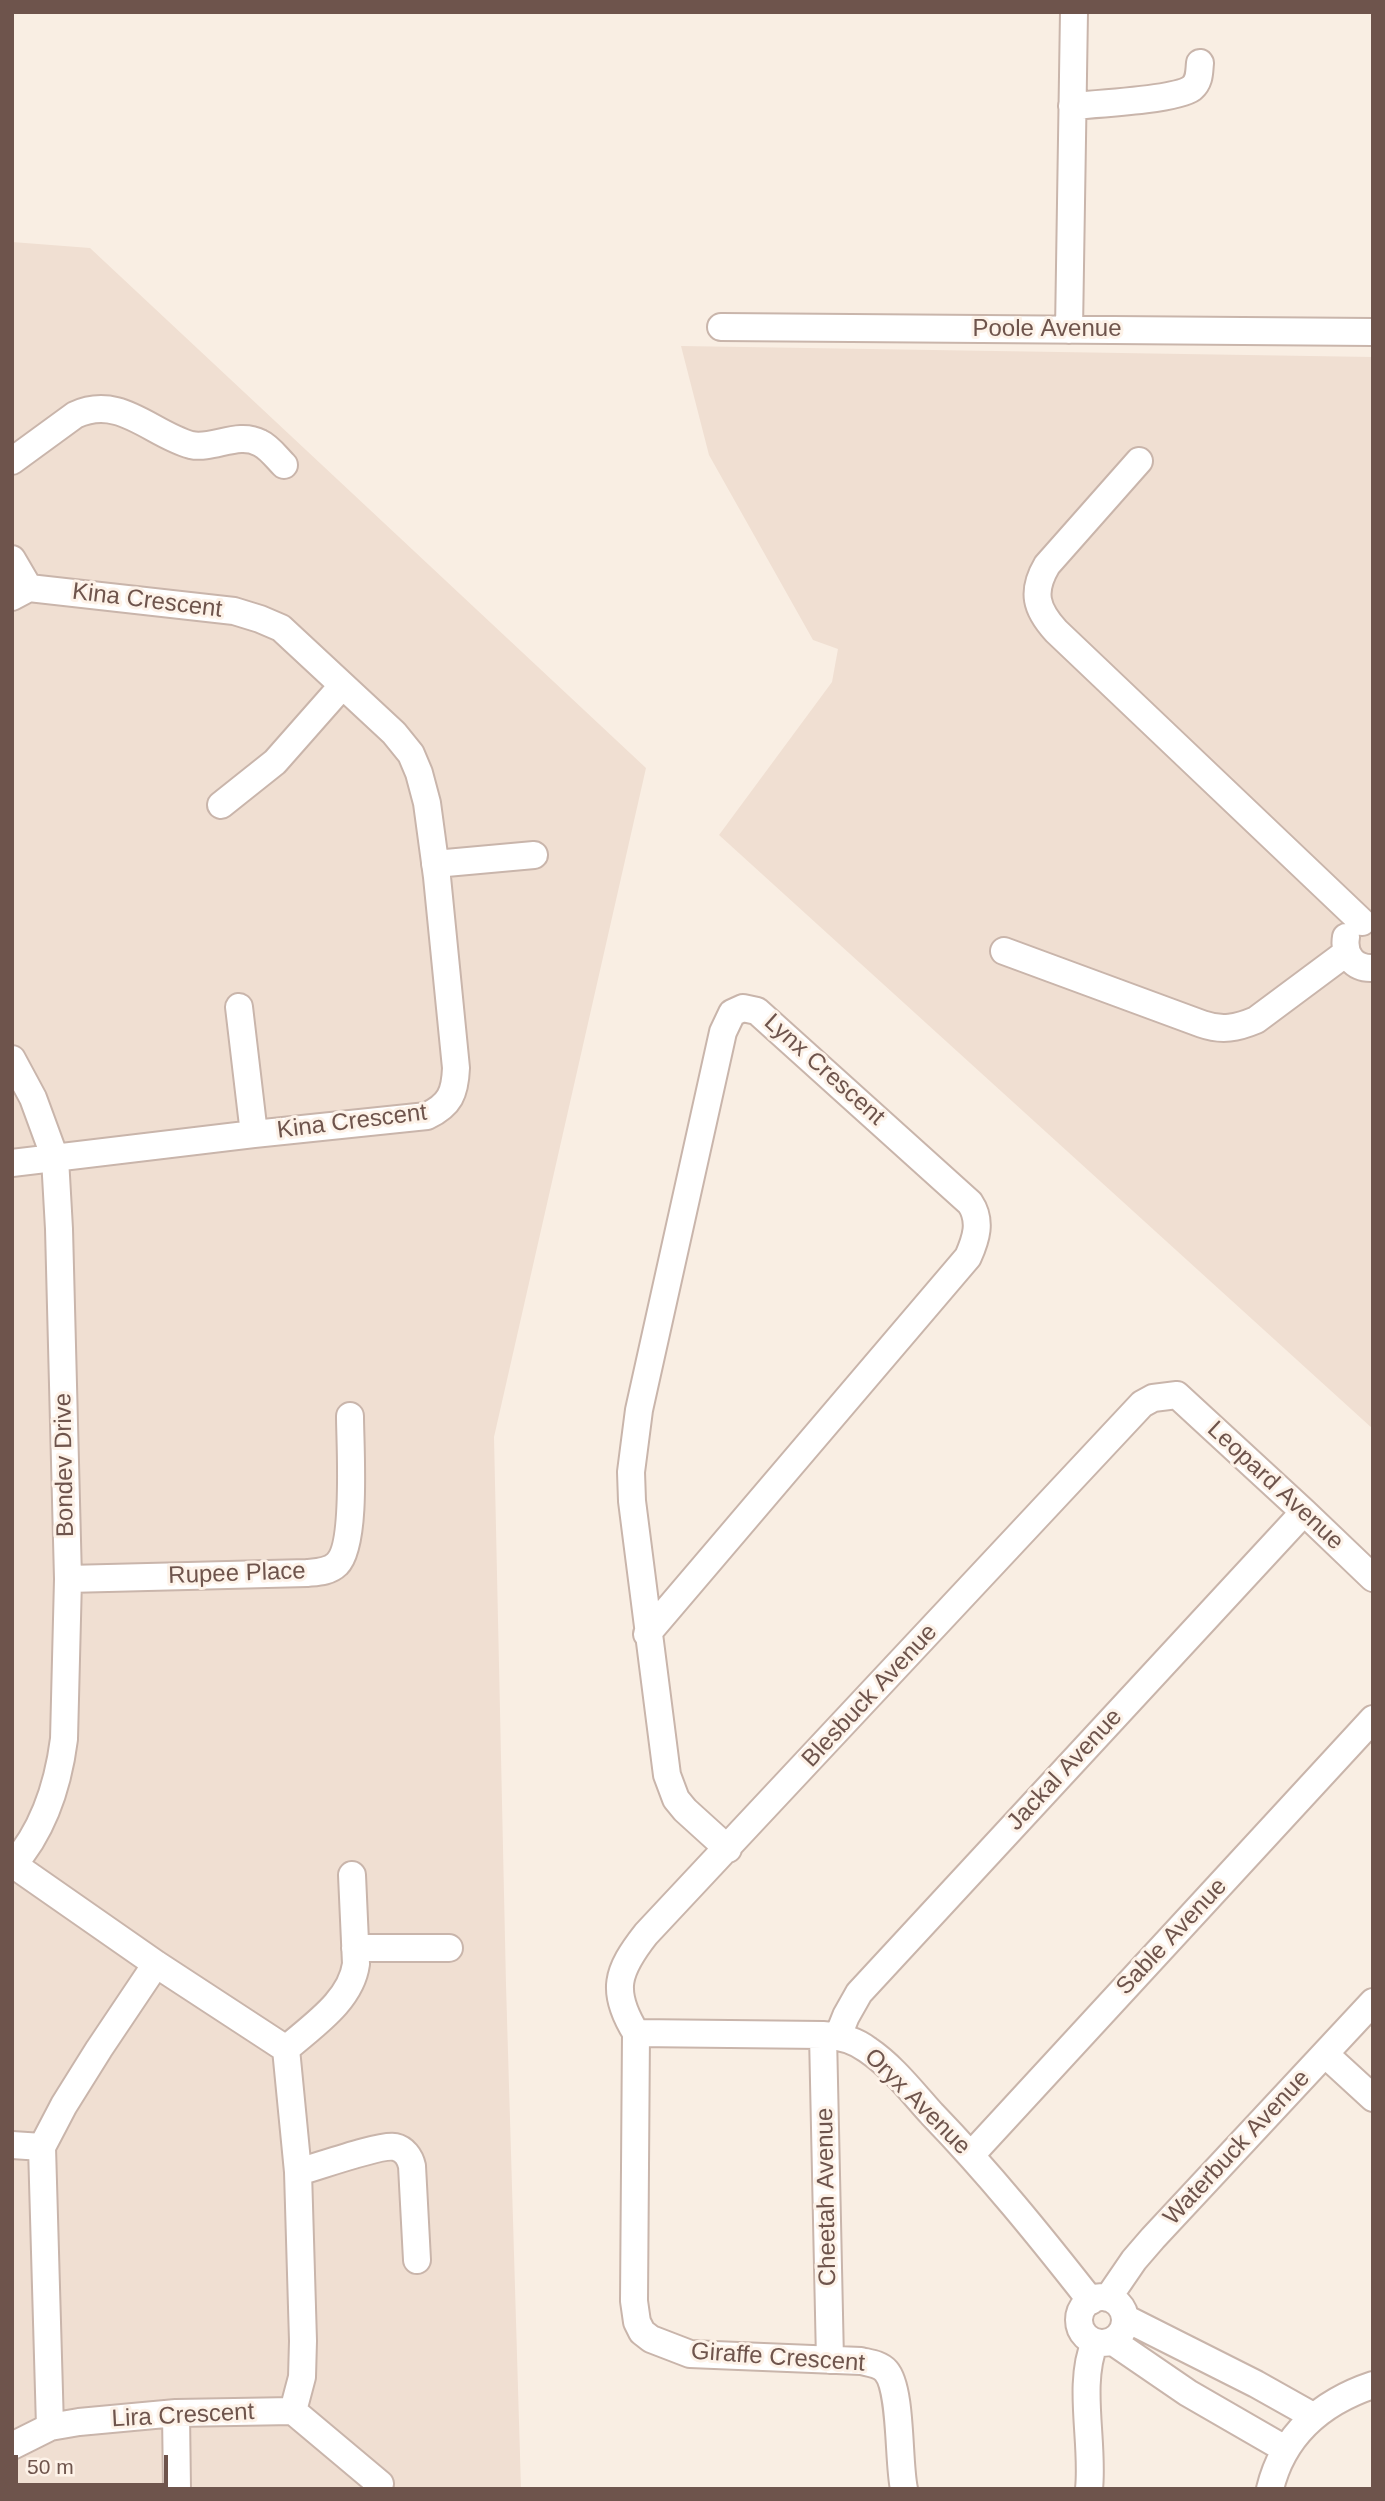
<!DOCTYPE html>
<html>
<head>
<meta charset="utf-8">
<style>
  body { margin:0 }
  #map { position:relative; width:1385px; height:2501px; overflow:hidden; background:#f9eee3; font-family:Arial,sans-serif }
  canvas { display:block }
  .frame { position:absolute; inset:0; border:14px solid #6e544c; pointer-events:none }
  .scale { position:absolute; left:14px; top:2455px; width:154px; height:32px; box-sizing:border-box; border:4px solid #6e544c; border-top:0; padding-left:9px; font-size:21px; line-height:24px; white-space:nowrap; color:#6e544c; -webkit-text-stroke:5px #fdf2e8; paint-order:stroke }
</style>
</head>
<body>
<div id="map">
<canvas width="1385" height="2501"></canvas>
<div class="frame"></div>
<div class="scale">50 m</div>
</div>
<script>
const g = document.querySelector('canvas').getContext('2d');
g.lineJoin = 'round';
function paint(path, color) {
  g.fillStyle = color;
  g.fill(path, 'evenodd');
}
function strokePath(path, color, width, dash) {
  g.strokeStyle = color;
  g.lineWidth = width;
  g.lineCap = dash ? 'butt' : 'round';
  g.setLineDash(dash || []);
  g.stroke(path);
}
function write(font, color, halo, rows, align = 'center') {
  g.font = font + ' Arial,sans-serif';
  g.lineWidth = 6;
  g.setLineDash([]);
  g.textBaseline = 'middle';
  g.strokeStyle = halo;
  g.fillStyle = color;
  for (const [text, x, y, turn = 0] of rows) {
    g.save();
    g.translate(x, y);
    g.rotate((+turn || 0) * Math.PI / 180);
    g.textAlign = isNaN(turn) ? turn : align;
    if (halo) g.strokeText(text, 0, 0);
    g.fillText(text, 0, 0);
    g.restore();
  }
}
paint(new Path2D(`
  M12 242 90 248 646 768 494 1437 506 1985 521 2489H12Z
  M681 346 1373 357V1429L719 835 832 682 838 649 813 640 709 455Z`), '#f0dfd2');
const minor = new Path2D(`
  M1072 106C1095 104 1176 100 1192 88 1200 81 1199 72 1200 63
  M721 327 1373 332
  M1069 330 1074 12
  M12 461 75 415C120 394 151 434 191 445 213 450 238 431 260 443 269 447 277 458 284 465
  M1139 461 1047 565C1031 592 1036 609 1056 631L1362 922
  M12 559 29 588
  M12 597 29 588 234 611 260 619 281 628 394 733 411 754 419 773 427 803 437 877 456 1068C455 1093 450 1105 427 1116L254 1134 12 1163
  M221 805 275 762 342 686
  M435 864 534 855
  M1346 937C1343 955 1354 969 1373 968
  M1004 951 1202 1024C1222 1031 1237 1028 1256 1020L1346 953
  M239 1007 254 1134
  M12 1059 33 1098 55 1158 59 1229 68 1579 64 1739C58 1786 44 1830 12 1866
  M68 1579 307 1573C317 1572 329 1572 337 1564 357 1545 350 1445 350 1416
  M647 1634 968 1257C976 1239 982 1221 970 1203L757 1011 743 1008 732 1013 723 1032 639 1410 631 1472 632 1501 667 1775 676 1799 685 1810 728 1849
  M14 1865 156 1964 286 2049
  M355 1948H449
  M636 2033C610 1991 617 1971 646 1934L1142 1404 1153 1398 1177 1395 1304 1512 1373 1578
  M636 2033 634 2301 637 2322 642 2332 651 2339 690 2354 861 2361C869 2363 880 2364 886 2371 902 2389 898 2462 904 2489
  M636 2033 823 2035C839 2036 855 2040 868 2050 893 2067 912 2092 932 2114 989 2173 1040 2236 1091 2301
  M823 2035 830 2360
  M838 2036 846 2016 859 1993 1304 1512
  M286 2049 298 2172 303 2341 302 2377 293 2411
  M286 2049C312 2026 351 2001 356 1964L352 1875
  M1325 2054 1373 2098
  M12 2145 42 2147
  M971 2155 1373 1719
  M298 2172C317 2167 380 2144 395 2147 404 2149 410 2157 412 2166L417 2260
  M1079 2320a23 23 0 1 1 46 0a23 23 0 1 1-46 0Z
  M1108 2298 1134 2260 1153 2238 1373 2002
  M1125 2318 1256 2384 1313 2416
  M1112 2341 1188 2393 1285 2449
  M293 2411 380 2484
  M176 2413 177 2489
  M50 2427 42 2147 64 2105 99 2049 156 1964
  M12 2446 50 2427 79 2422 176 2413 293 2411
  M1089 2489C1094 2443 1077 2384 1095 2342
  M1270 2489C1283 2435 1322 2402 1373 2385`);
strokePath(minor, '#c9b5ab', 30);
strokePath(minor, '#fff', 26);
write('24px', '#6e544c', '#fdf2e8', [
  ["Poole Avenue",1047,329],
  ["Kina Crescent",147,601,7],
  ["Lynx Crescent",824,1070,42],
  ["Kina Crescent",352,1122,-7],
  ["Bondev Drive",65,1465,-91],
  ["Leopard Avenue",1275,1486,43],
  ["Rupee Place",237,1574,-2],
  ["Blesbuck Avenue",870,1696,-47],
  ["Jackal Avenue",1065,1770,-47],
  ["Sable Avenue",1172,1937,-47],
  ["Oryx Avenue",917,2102,45],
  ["Waterbuck Avenue",1237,2148,-47],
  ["Cheetah Avenue",827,2197,-91],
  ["Giraffe Crescent",778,2358,4],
  ["Lira Crescent",183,2416,-3]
]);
</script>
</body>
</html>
